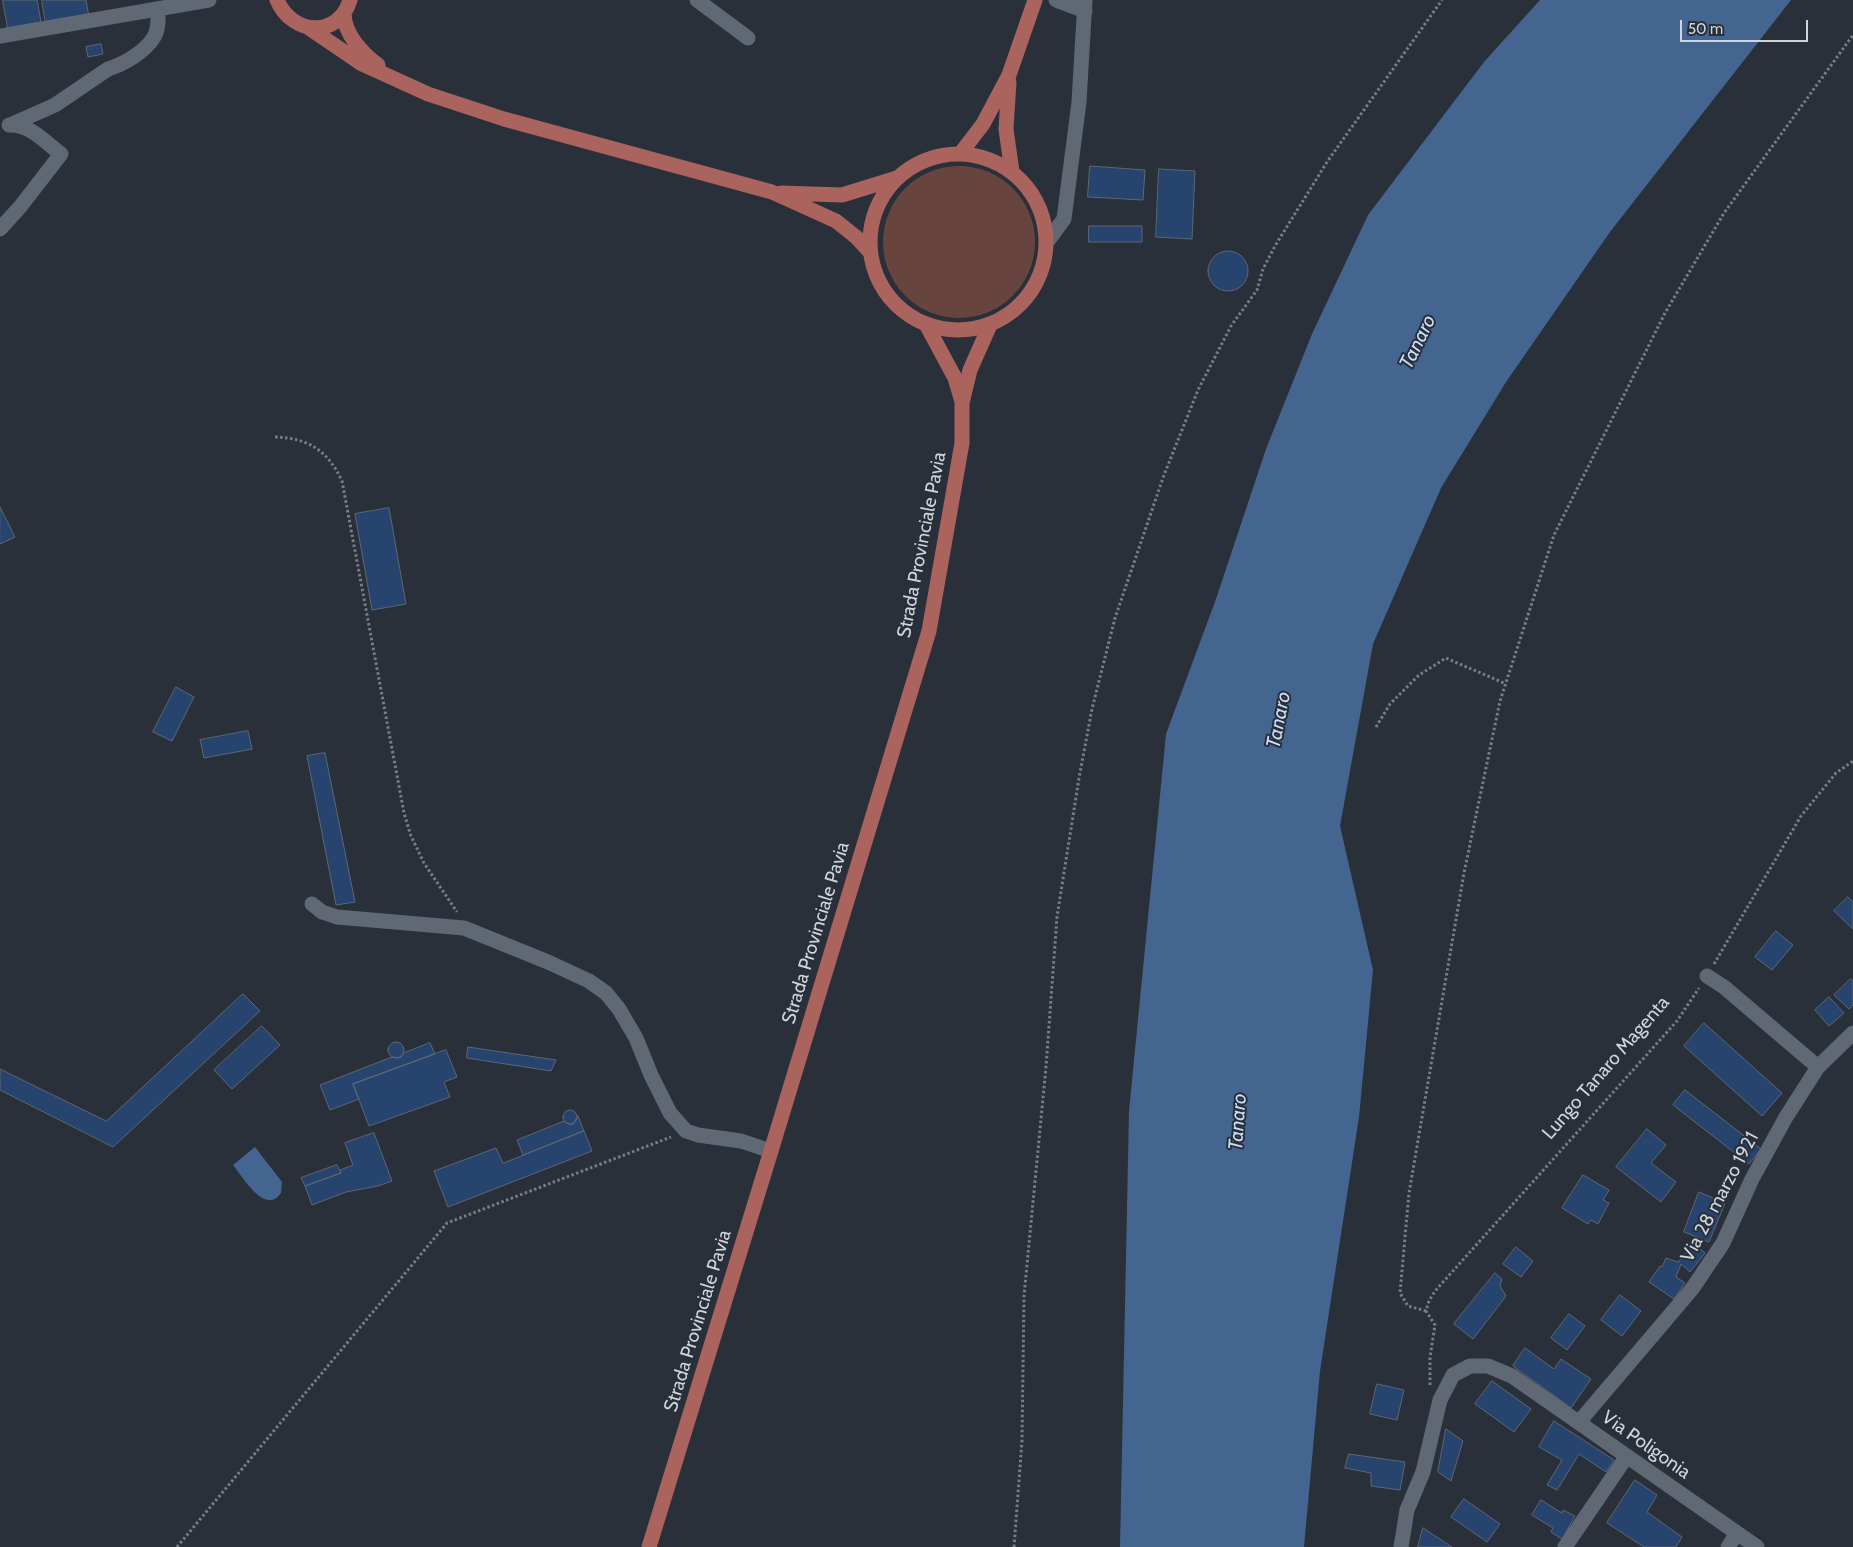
<!DOCTYPE html>
<html>
<head>
<meta charset="utf-8">
<style>
  body { margin:0 }
  #map { position:relative; width:1853px; height:1547px; overflow:hidden; background:#29303a; font-family:Cabin,sans-serif }
  canvas { display:block }
  .scale { position:absolute; left:1680px; top:20px; width:128px; height:22px; box-sizing:border-box; border:2px solid #d0d5dc; border-top:0; padding-left:6px; font-size:15px; line-height:18px; white-space:nowrap; color:#d0d5dc; -webkit-text-stroke:4px #29303a; paint-order:stroke }
</style>
</head>
<body>
<div id="map">
<canvas width="1853" height="1547"></canvas>
<div class="scale">50 m</div>
</div>
<script>
const g = document.querySelector('canvas').getContext('2d');
g.lineJoin = 'round';
function paint(path, color) {
  g.fillStyle = color;
  g.fill(path, 'evenodd');
}
function strokePath(path, color, width, dash) {
  g.strokeStyle = color;
  g.lineWidth = width;
  g.lineCap = dash ? 'butt' : 'round';
  g.setLineDash(dash || []);
  g.stroke(path);
}
function write(font, color, halo, rows, align = 'center') {
  g.font = font + ' Cabin,sans-serif';
  g.lineWidth = 4;
  g.setLineDash([]);
  g.textBaseline = 'middle';
  g.strokeStyle = halo;
  g.fillStyle = color;
  for (const [text, x, y, turn = 0] of rows) {
    g.save();
    g.translate(x, y);
    g.rotate((+turn || 0) * Math.PI / 180);
    g.textAlign = isNaN(turn) ? turn : align;
    if (halo) g.strokeText(text, 0, 0);
    g.fillText(text, 0, 0);
    g.restore();
  }
}
paint(new Path2D(`
  M883 242a76 76 0 1 1 152 0a76 76 0 1 1-152 0Z`), '#68443e');
paint(new Path2D(`
  M1540 0H1791L1610 232 1506 382 1441 488 1373 644 1340 826 1373 970 1359 1117 1320 1371 1304 1547H1120L1129 1111 1166 734 1216 599 1266 449 1312 334 1368 215 1484 62Z
  M255 1147 282 1182 281 1193C265 1216 243 1177 233 1165Z`), '#456591');
const building = new Path2D(`
  M3 0H37L41 22 8 28Z
  M42 0H86L89 17 46 24Z
  M101 44 103 54 88 57 86 47Z
  M1090 166 1145 170 1143 200 1088 197Z
  M1159 169 1195 171 1192 239 1156 237Z
  M1089 226H1142V242H1089Z
  M1208 271a20 20 0 1 1 40 0a20 20 0 1 1-40 0Z
  M0 507 15 537 0 544Z
  M389 508 406 604 372 610 355 514Z
  M176 687 194 697 172 741 153 732Z
  M248 731 252 749 204 758 200 740Z
  M325 753 355 902 336 905 307 756Z
  M1848 897 1853 902V929L1834 911Z
  M1776 931 1793 945 1772 970 1755 957Z
  M1851 979 1853 981V1005L1849 1009 1834 995Z
  M243 994 260 1011 113 1147 0 1090V1069L106 1121Z
  M1829 997 1844 1013 1829 1026 1815 1010Z
  M1704 1023 1782 1093 1762 1116 1684 1046Z
  M262 1026 280 1045 232 1089 214 1070Z
  M388 1050a8 8 0 1 1 16 0a8 8 0 1 1-16 0Z
  M430 1043 435 1054 353 1084 359 1099 330 1110 320 1085 392 1057 400 1058 404 1053Z
  M468 1047 556 1060 551 1071 467 1058Z
  M446 1050 457 1077 444 1082 450 1097 369 1126 353 1084Z
  M1685 1090 1761 1149 1749 1164 1673 1105Z
  M563 1117a7 7 0 1 1 14 0a7 7 0 1 1-14 0Z
  M578 1116 584 1131 523 1155 517 1140 564 1121 568 1124H573Z
  M1647 1129 1666 1145 1651 1163 1676 1182 1661 1202 1616 1167Z
  M584 1131 592 1151 448 1207 434 1171 496 1148 503 1163Z
  M374 1133 392 1181 378 1186 346 1192 312 1205 305 1186 341 1173 340 1170 353 1165 345 1143Z
  M337 1165 341 1173 305 1186 301 1178Z
  M1583 1175 1609 1190 1603 1200 1609 1203 1598 1224 1591 1220 1588 1224 1562 1208Z
  M1699 1192 1725 1203 1709 1242 1684 1232Z
  M1693 1243 1705 1253 1690 1272 1681 1264 1676 1277 1685 1283 1674 1299 1649 1282 1660 1266 1662 1267 1666 1258 1678 1262Z
  M1516 1247 1533 1261 1521 1277 1503 1264Z
  M1495 1273 1502 1279 1500 1286 1506 1296 1473 1339 1454 1324Z
  M1620 1295 1641 1311 1622 1336 1601 1320Z
  M1569 1314 1585 1326 1567 1350 1551 1338Z
  M1525 1348 1554 1369 1561 1359 1591 1379 1571 1408 1513 1366Z
  M1492 1381 1531 1409 1514 1432 1475 1404Z
  M1377 1384 1404 1390 1397 1420 1370 1414Z
  M1554 1421 1614 1460 1606 1472 1579 1454 1557 1490 1547 1485 1562 1460 1539 1447Z
  M1446 1429 1463 1441 1451 1481 1438 1472Z
  M1349 1454 1405 1462 1400 1490 1371 1486V1473L1345 1468Z
  M1635 1480 1657 1495 1647 1512 1682 1537 1676 1547H1644L1607 1523Z
  M1464 1499 1500 1524 1487 1542 1451 1517Z
  M1541 1500 1562 1513 1563 1510 1575 1516 1562 1539 1551 1532 1553 1528 1532 1515Z
  M1423 1528 1452 1547H1418Z`);
paint(building, '#26446e');
strokePath(building, '#5f6772', 1);
strokePath(new Path2D(`
  M275 437C309 438 328 451 342 481L404 813 411 836 424 863 457 912
  M1376 727 1390 704 1419 675 1446 658 1506 684
  M1714 964 1801 816 1836 773 1853 761
  M1426 1311 1408 1306 1400 1293 1409 1193 1464 873 1500 701 1554 535 1665 313 1724 213 1853 35
  M1430 1385V1357L1435 1325 1426 1311 1429 1301 1435 1291 1677 1021 1699 988
  M177 1547 447 1223 671 1137
  M1014 1547 1022 1441 1024 1296 1046 1067 1057 917 1079 778 1092 709 1115 618 1164 475 1198 390 1231 326 1257 290 1263 269 1275 246 1327 162 1442 0`), '#787e86', 3, [2.5, 2.5]);
strokePath(new Path2D(`
  M697 0 748 38
  M1056 0 1085 11
  M0 36 209 0
  M10 125 55 105 108 69C124 64 145 52 154 37 159 29 158 18 158 9
  M0 229 20 207 61 154C45 142 30 124 9 125
  M1047 242 1064 219 1079 102 1085 0
  M312 904 322 912 337 917 464 928 548 962 589 981 606 993 619 1009 636 1038 651 1075 670 1113 686 1131 698 1135 741 1141 771 1151
  M1707 976 1724 987 1818 1067
  M1579 1422 1692 1289 1723 1243 1752 1179 1786 1117 1818 1067 1853 1033
  M1401 1547 1407 1510 1423 1472 1440 1400 1453 1375 1470 1366H1488L1512 1376 1757 1547
  M1565 1547 1627 1456
  M1728 1547 1737 1533`), '#606873', 15);
strokePath(new Path2D(`
  M277 0C292 35 338 39 350 0
  M344 13C344 34 362 53 378 65
  M309 28 362 64 428 94 504 119 772 192 836 221 856 237 869 251
  M1009 82 1006 129 1012 172
  M870 242a88 88 0 1 1 176 0a88 88 0 1 1-176 0Z
  M960 154 983 124 1009 75 1035 0
  M781 193 842 195 897 178
  M927 326 955 378 962 402
  M649 1547 771 1151 929 631 962 443V403L970 370 990 325`), '#ab635e', 15);
write('19px', '#d0d5dc', '#29303a', [
  ["Strada Provinciale Pavia",922,545,-79],
  ["Strada Provinciale Pavia",816,933,-73],
  ["Lungo Tanaro Magenta",1606,1068,-49],
  ["Via 28 marzo 1921",1720,1197,-62],
  ["Strada Provinciale Pavia",698,1321,-73],
  ["Via Poligonia",1646,1445,35]
]);
write('italic 20px', '#cbdffb', '#29303a', [
  ["Tanaro",1418,342,-64],
  ["Tanaro",1279,720,-79],
  ["Tanaro",1238,1122,-86]
]);
</script>
</body>
</html>
